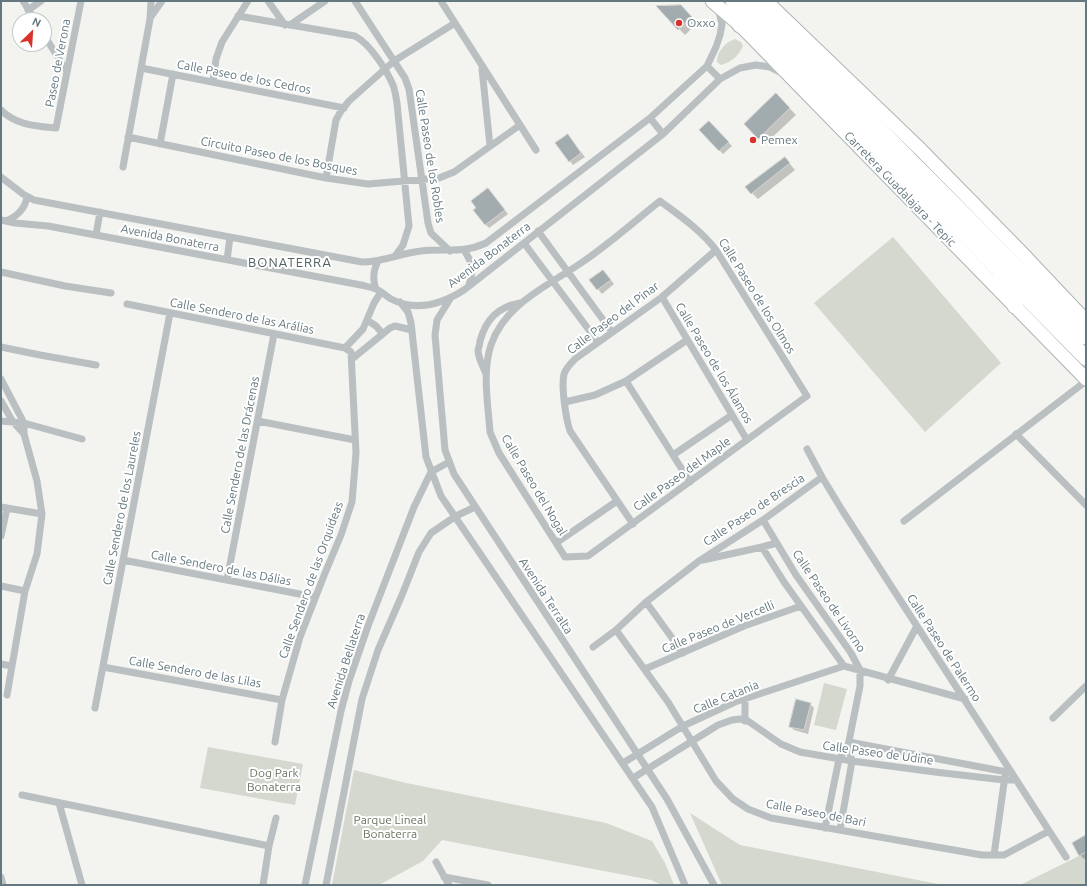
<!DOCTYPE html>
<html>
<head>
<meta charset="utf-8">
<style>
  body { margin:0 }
  #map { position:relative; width:1087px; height:886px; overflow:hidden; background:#f3f3ef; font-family:Ubuntu,sans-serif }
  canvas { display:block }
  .frame { position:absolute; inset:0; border:2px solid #64787f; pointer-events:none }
  .north { position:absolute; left:12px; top:12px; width:40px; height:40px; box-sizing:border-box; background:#fff; border:1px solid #c1c9cc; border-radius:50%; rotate:25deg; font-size:11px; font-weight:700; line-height:16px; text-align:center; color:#64787f }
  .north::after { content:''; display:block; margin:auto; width:14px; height:18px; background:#d8332b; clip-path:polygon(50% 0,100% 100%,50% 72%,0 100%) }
</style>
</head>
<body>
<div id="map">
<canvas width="1087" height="886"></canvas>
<div class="frame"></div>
<div class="north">N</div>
</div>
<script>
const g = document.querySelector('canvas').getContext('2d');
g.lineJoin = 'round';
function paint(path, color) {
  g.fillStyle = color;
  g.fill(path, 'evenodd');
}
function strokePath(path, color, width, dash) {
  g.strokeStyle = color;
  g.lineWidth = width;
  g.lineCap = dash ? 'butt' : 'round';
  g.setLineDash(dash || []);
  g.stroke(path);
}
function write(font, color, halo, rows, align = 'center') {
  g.font = font + ' Ubuntu,sans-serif';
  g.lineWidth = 4;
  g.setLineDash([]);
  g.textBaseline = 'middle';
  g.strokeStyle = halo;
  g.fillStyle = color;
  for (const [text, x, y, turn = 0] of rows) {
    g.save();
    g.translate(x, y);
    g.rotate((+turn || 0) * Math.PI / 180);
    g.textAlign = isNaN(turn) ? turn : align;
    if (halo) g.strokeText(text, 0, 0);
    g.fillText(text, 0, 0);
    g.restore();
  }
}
paint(new Path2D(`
  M735 39 741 42 743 46C739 56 731 62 721 65L717 62C717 52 725 42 735 39Z
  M893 237 1001 363 925 432 814 303Z
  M824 683 847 689 836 730 814 725Z
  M208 747 303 764 295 805 200 788Z
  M354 770 406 783 606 823 652 841 665 863 674 885H662L651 880 442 840 423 861 379 885H332Z
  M690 813 740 845 943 885H722Z
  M1086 852V885H1020L1079 856Z`), '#d4d8cf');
paint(new Path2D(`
  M658 7 687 13 697 23 685 35Z
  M776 94 796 115 765 144 745 124Z
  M709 122 732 146 723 154 700 130Z
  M568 135 585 157 573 165 570 161Z
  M785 158 795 170 758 199 752 193Z
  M492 193 508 214 489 228 485 224Z
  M607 275 614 284 602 294 591 281Z
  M810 704 814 708 808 734 794 730 790 726Z
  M1086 836V858L1084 859 1080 855Z`), '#0003');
const building = new Path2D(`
  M681 5 692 17 678 30 656 6Z
  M776 93 790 108 758 139 744 124Z
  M709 121 729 142 719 151 699 130Z
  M568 134 581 153 569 162 555 143Z
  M785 157 790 163 751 194 745 187Z
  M488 188 505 210 485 225 473 210 476 208 471 201Z
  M603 270 611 280 597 290 589 280Z
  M796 699 811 703 804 730 789 727Z
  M1086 835V852L1079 856 1072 843Z`);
paint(building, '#a2acaf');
strokePath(building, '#d4d4d2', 1);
const major = new Path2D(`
  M712 1 740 25 1086 379
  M766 1 920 149 1022 253 1086 321`);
const highway = new Path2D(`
  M733 1 1086 358
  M752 1 1086 337
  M740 25 748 29 761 38
  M1000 280 1009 293 1015 306`);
strokePath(major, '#aeb4b6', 15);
strokePath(highway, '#afb4b6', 17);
strokePath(new Path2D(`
  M23 1 35 20
  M268 1 285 25
  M355 1 405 78 409 89 428 223 431 233 450 251
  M441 1 536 150
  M28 10 41 1
  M238 16 355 36C370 44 386 69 393 85 395 90 396 97 397 103L409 226 403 245 395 256
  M150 18 162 1
  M290 25 325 1
  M44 35 67 72
  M707 66 720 79
  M141 68 344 108
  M482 69 490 146
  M213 82 216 59 222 42 248 1
  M1 110C15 125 37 126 56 128L81 1
  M650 118 663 134
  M128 137 326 178 368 184 439 178 454 172 520 125
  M160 144 173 74
  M123 167 150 19 151 1
  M1 177 23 194 34 200 362 262C383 262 401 253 421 251 446 248 462 254 486 243L650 118 707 66 716 47 720 35 722 24 718 8
  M326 178 336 120 341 111 349 101 394 61 455 23
  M660 201C680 216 701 230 716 250L807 396 588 556 565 557 499 453 490 432C488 404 482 372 491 345 505 303 550 285 584 261 610 243 635 221 660 201Z
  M1 220 15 223 48 226 361 285C365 286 371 287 376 289 381 291 386 296 391 299 416 312 442 304 464 290L663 134 720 79 740 68 756 65 770 67 782 73
  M6 221C18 216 25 209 27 197
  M538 231 612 332
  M96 235 100 212
  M524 243 598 342
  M464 250C473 264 474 269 469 285
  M227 260 230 237
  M1 272 65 286 111 293
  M376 289C372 279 373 271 378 261
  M662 297 747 440
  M450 299 437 320 435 335 445 450 454 474 667 799 714 885
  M400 302 408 312 411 323 426 457 441 496 652 807 685 885
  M127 304 345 348 351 352 356 453 352 502 341 535 325 573 300 637 282 700 275 742
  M367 320 376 326 382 333
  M1 347 40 355 96 365
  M345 348 363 329 374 303 381 292
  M352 359 390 328 395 326 412 330
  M486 374C483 366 478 358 478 350 479 347 480 344 480 341 486 319 498 307 520 303
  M1 379 24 423V434L37 481 42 514 37 554 25 591 7 695
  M626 381 690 482
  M1 401 13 422 24 434
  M565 402 595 395 626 381 687 340
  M1 421 24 423 82 439
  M258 421 355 440
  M1016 434 1086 505
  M807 449 822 477 842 510 1066 857
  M673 455 732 415
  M1 507 42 514
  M763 520 796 575 851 653 860 670V686L848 746 839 759 825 828
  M904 521 1086 381
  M633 524 570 431C566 419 561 387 564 374 566 368 571 363 575 359L662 297 716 250
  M1 536 7 508
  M556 543 617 501
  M762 547 784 582 844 666
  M123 560 315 597
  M703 560 762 547 777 543
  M227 580 274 334
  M1 586 25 591
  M646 602 683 653
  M616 630 668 702 716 781 733 799 748 809 771 818 982 855H1004L1049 831
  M593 647 616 630 646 602 699 561 763 520 822 477
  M1 664 12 666
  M844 666 965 699
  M103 667 282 700
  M645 669 744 626 801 606
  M888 680 917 626
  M95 708 170 313
  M1053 718 1086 686
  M745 721V699
  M849 742 1012 773
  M623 763 683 726 735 702 844 666
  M633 778 718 725 732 720 740 719 748 721 781 744 800 752 852 761 935 772 1004 780H1016
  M22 795 269 846
  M59 803 82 885
  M840 830 852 761 848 746
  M994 855 1005 776
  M436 862 449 885
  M1 877 3 885
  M444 877 488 885
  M263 885 269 846 276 818
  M305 885 341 711 349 681 368 626 414 507 431 472 449 462
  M326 885 362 699 378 650 402 595 419 552 431 533 456 516 475 507`), '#babfc1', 7);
strokePath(major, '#fff', 13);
strokePath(highway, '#fff', 15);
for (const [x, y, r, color] of [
  [679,23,4,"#d8332b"],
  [753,140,4,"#d8332b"]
]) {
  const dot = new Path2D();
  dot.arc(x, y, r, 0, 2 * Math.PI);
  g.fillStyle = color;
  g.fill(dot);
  strokePath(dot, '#fff', 1.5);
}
write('12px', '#64787f', '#fff', [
  ["Oxxo",687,23],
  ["Pemex",761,140]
], 'left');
write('12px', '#64787f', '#fff', [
  ["Paseo de Verona",58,63,-79],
  ["Calle Paseo de los Cedros",244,77,11],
  ["Circuito Paseo de los Bosques",279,156,11],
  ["Calle Paseo de los Robles",430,156,81],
  ["Carretera Guadalajara - Tepic",900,189,46],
  ["Avenida Bonaterra",170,238,11],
  ["Avenida Bonaterra",489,255,-37],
  ["Calle Paseo de los Olmos",757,296,58],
  ["Calle Sendero de las Arálias",242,316,11],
  ["Calle Paseo del Pinar",613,318,-37],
  ["Calle Paseo de los Álamos",714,363,59],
  ["Calle Sendero de las Drácenas",240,455,-79],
  ["Calle Paseo del Maple",682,474,-36],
  ["Calle Paseo del Nogal",534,485,59],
  ["Calle Sendero de los Laureles",122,508,-79],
  ["Calle Paseo de Brescia",754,510,-34],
  ["Calle Sendero de las Dálias",221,568,11],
  ["Calle Sendero de las Orquídeas",311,580,-70],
  ["Avenida Terralta",546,596,57],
  ["Calle Paseo de Livorno",829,601,56],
  ["Calle Paseo de Vercelli",718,627,-22],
  ["Calle Paseo de Palermo",944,648,57],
  ["Avenida Bellaterra",346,661,-72],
  ["Calle Sendero de las Lilas",195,672,10],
  ["Calle Catania",726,697,-22],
  ["Calle Paseo de Udine",878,753,8],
  ["Calle Paseo de Bari",816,813,11]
]);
write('12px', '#6a7662', '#fff', [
  ["Dog Park",274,773],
  ["Bonaterra",274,787],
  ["Parque Lineal",390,820],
  ["Bonaterra",390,834]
]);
g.letterSpacing = '1px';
write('13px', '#516064', '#fff', [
  ["BONATERRA",290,263]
]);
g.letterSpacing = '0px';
</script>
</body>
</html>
